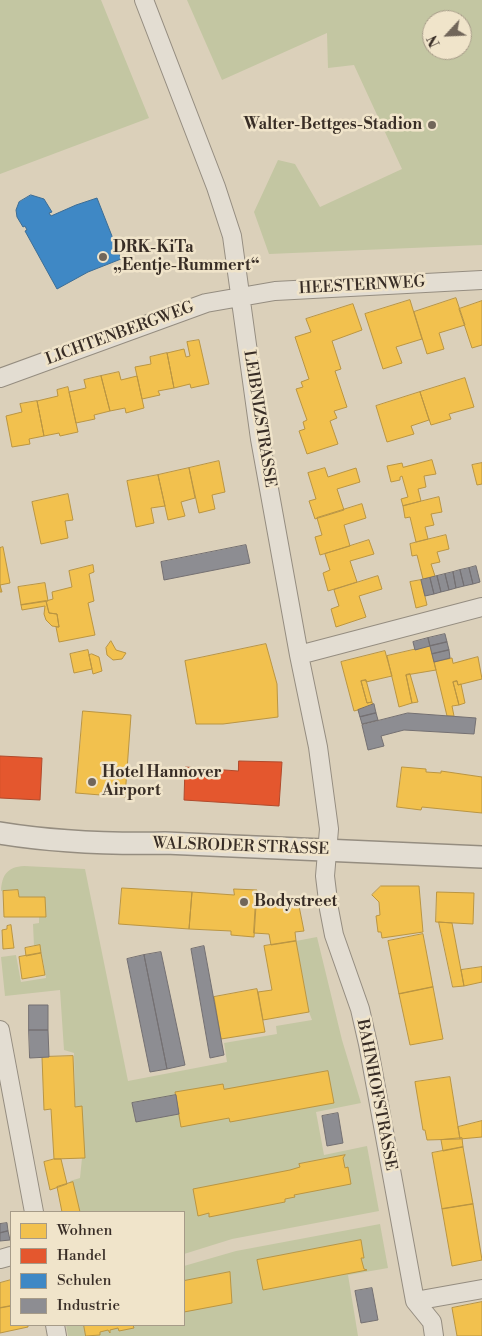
<!DOCTYPE html>
<html>
<head>
<meta charset="utf-8">
<style>
  body { margin:0 }
  #map { position:relative; width:482px; height:1336px; overflow:hidden; background:#dbd0ba; font-family:"Libre Bodoni",serif }
  canvas { display:block }
  .legend { position:absolute; left:10px; top:1211px; width:175px; height:115px; box-sizing:border-box; background:#f0e4ca; border:1px solid #a69b88; margin:0; padding:6px 9px; list-style:none; font-size:15px; color:#382d26 }
  .legend li { display:flex; align-items:center; gap:10px; height:25px }
  .legend b { width:25px; border:1px solid #a69b88 }
  .north { position:absolute; left:422px; top:10px; width:50px; height:50px; box-sizing:border-box; background:#f0e4ca; border:1px solid #a69b88; border-radius:50%; rotate:245deg; font-size:14px; font-weight:700; line-height:20px; text-align:center; color:#382d26 }
  .north::after { content:''; display:block; margin:auto; width:18px; height:22px; background:#71665a; clip-path:polygon(50% 0,100% 100%,50% 72%,0 100%) }
</style>
</head>
<body>
<div id="map">
<canvas width="482" height="1336"></canvas>
<ul class="legend">
<li><b style="height:14px;background:#f2c14e"></b>Wohnen</li>
<li><b style="height:14px;background:#e4572e"></b>Handel</li>
<li><b style="height:14px;background:#3f88c5"></b>Schulen</li>
<li><b style="height:14px;background:#8d8d92"></b>Industrie</li>
</ul>
<div class="north">N</div>
</div>
<script>
const g = document.querySelector('canvas').getContext('2d');
g.lineJoin = 'round';
function paint(path, color) {
  g.fillStyle = color;
  g.fill(path, 'evenodd');
}
function strokePath(path, color, width, dash) {
  g.strokeStyle = color;
  g.lineWidth = width;
  g.lineCap = dash ? 'butt' : 'round';
  g.setLineDash(dash || []);
  g.stroke(path);
}
function write(font, color, halo, rows, align = 'center') {
  g.font = font + ' "Libre Bodoni",serif';
  g.lineWidth = 5;
  g.setLineDash([]);
  g.textBaseline = 'middle';
  g.strokeStyle = halo;
  g.fillStyle = color;
  for (const [text, x, y, turn = 0] of rows) {
    g.save();
    g.translate(x, y);
    g.rotate((+turn || 0) * Math.PI / 180);
    g.textAlign = isNaN(turn) ? turn : align;
    if (halo) g.strokeText(text, 0, 0);
    g.fillText(text, 0, 0);
    g.restore();
  }
}
paint(new Path2D(`
  M0 0H101L149 118 0 174Z
  M187 0H482V245L269 254 254 212 278 160 295 164 320 207 402 169 354 65 328 68 327 33 222 80ZM432 20H462V50H432Z
  M24 866 85 869 128 1081 227 1062 224 1043 277 1034 276 1026 312 1020 309 1012 296 941 317 937 342 1040 361 1103 316 1112 324 1155 367 1146 379 1211 232 1239 184 1254V1212H78L70 1181 80 1178 82 1158 80 1108H75L74 1053 64 1050 60 990 5 996 1 957 16 955 21 982 46 978 40 945 34 946 33 924 39 923V917H45V897H19L18 890 1 891C2 875 7 867 24 866Z
  M380 1224 388 1268 348 1275 358 1336H68L66 1325H184V1266L236 1251Z`), '#c3c6a2');
const homes = new Path2D(`
  M456 298 465 325 439 333 444 349 427 354 414 312Z
  M410 300 422 339 396 347 402 363 383 369 365 314Z
  M482 301V345L472 348 459 309Z
  M353 304 362 330 332 341 341 369 335 371 347 407 334 411 337 418 330 421 338 444 307 454 299 431 305 429 303 422 307 420 296 389 303 387 301 382 309 379 295 337 311 332 306 319Z
  M199 340 209 384 191 388 190 384 174 388 167 353 184 349 186 357 190 356 187 342Z
  M167 353 174 388 158 391 160 395 142 399 135 367 151 364 150 357Z
  M119 372 121 380 137 376 144 408 126 413 125 408 110 411 101 376Z
  M101 376 110 411 94 415 95 419 76 423 69 392 86 388 84 380Z
  M465 378 474 407 449 414 451 419 431 425 420 392Z
  M68 387 78 432 60 436 59 433 44 436 37 401 58 396 57 390Z
  M420 392 429 420 411 426 414 434 387 442 376 406Z
  M37 401 44 436 29 439 30 444 12 447 6 416 22 412 20 404Z
  M432 460 436 474 424 476 426 487 418 489 421 501 403 506 401 499 408 497 402 476 400 477V480L391 482 387 466 402 463 403 467Z
  M219 461 225 492 212 495 215 509 199 513 189 468Z
  M482 463V484L477 485 472 465Z
  M189 468 195 498 181 502 185 516 168 520 158 475Z
  M325 468 328 477 356 468 360 482 337 489 344 510 315 519 309 501 316 499 308 473Z
  M158 475 165 506 151 508 154 523 136 527 127 481Z
  M68 494 73 520 65 521 68 538 41 544 32 502Z
  M439 497 442 512 431 514 434 525 425 527 428 539 416 542 410 517 405 518 403 506Z
  M362 504 366 518 344 525 350 546 320 555 315 537 322 535 317 518Z
  M446 535 449 549 437 552 440 562 431 564 435 576 423 579 417 555 412 556 410 544Z
  M369 540 374 554 350 561 357 582 328 591 323 573 330 570 325 554Z
  M3 547 10 583 0 585 2 592H0V548Z
  M93 565 94 572 89 574 94 601 88 603 95 635 59 642 56 627H59L57 614 49 613 46 601 53 599 52 592 72 587 69 571Z
  M378 576 382 589 359 596 366 617 336 627 331 609 339 606 334 590Z
  M421 580 427 605 416 608 410 582Z
  M45 583 48 601 21 605 18 587Z
  M46 601 49 613 57 614 59 627 52 626 46 620 44 614 45 606 22 610 21 605Z
  M111 641 116 650 126 653 122 659 113 660 107 655 106 648Z
  M266 644 277 684 278 717 223 724H196L185 661Z
  M430 646 436 670 406 675 412 703 399 707 387 656Z
  M88 650 92 669 74 673 70 654Z
  M385 651 392 676 366 682V680L361 681 367 703 372 702 373 706 354 711 341 662Z
  M92 654 99 657 102 671 93 674 89 655Z
  M478 657 482 679 458 685 457 681 453 682 459 705 452 706 454 716H447L434 662 452 658 453 663Z
  M410 674 418 702 412 703 406 675Z
  M366 680 372 702 367 703 361 681Z
  M457 681 458 685 461 684 465 703 459 705 453 682Z
  M83 711 131 715 125 797 76 793Z
  M402 767 426 769V772L441 773V771L482 777V813L422 807 421 810 397 807Z
  M381 886H419L423 932 382 938 381 932H378L376 916 380 915 379 902 372 895Z
  M122 888 192 892 189 929 119 924Z
  M234 889 257 890 254 937 231 935V931L189 929 192 892 234 895Z
  M18 890 19 897H45L46 917H4L3 891Z
  M437 892 474 893 473 924 436 922Z
  M256 900 298 901 304 931 295 932 296 941 271 945 269 934 254 933Z
  M439 922 452 923 464 986 453 987Z
  M11 925 14 948 3 949 2 930 7 929V926Z
  M423 934 433 987 399 994 388 941Z
  M296 941 309 1012 263 1020 258 992 272 990 264 946Z
  M40 945 41 953 26 956 25 948Z
  M41 953 45 975 22 979 19 957Z
  M482 967V982L464 986 461 970Z
  M433 987 443 1039 410 1045 399 994Z
  M257 989 265 1032 221 1039 214 997Z
  M73 1056 75 1107 82 1106 85 1158 54 1159 51 1109 44 1110 42 1057Z
  M328 1071 334 1103 230 1122 229 1118 181 1127 175 1092 223 1084 224 1089Z
  M450 1077 460 1139 427 1140 425 1130H423L415 1082Z
  M482 1121V1137L460 1139 458 1127Z
  M462 1138 463 1147 443 1151 441 1140Z
  M463 1147 473 1204 442 1209 432 1153Z
  M345 1155 343 1158 345 1168 348 1167 351 1184 294 1195 295 1197 285 1199V1202L209 1217V1213L198 1216 193 1189 290 1170 300 1167 299 1164Z
  M54 1159H61L67 1184 50 1190 44 1162Z
  M73 1182 80 1212H62L57 1187Z
  M473 1204 482 1260 452 1266 442 1209Z
  M361 1240 364 1258H361L364 1269 367 1270 263 1290 257 1260Z
  M230 1272 232 1303 184 1312V1281Z
  M11 1280V1306L0 1308V1283Z
  M482 1302V1336H457L452 1308Z
  M11 1306V1325H28V1327L0 1333V1308Z
  M84 1325H133L134 1328 119 1331 118 1328 110 1330V1333L108 1330 100 1332V1335L86 1336Z`);
paint(homes, '#f2c14e');
strokePath(homes, '#ba9542', 1);
const shops = new Path2D(`
  M0 756 42 758 40 800 0 798Z
  M239 761 282 762 279 806 184 800 185 767 238 771Z`);
paint(shops, '#e4572e');
strokePath(shops, '#b04a2c', 1);
const schools = new Path2D(`
  M31 195 44 199 52 212 49 213 51 216 76 205 97 198 121 259 88 272 57 289 25 231 27 230 25 226 23 227 17 217 16 210 19 202Z`);
paint(schools, '#3f88c5');
strokePath(schools, '#3d6d95', 1);
const industry = new Path2D(`
  M246 545 250 563 164 580 161 562Z
  M476 566 480 582 473 584 469 568Z
  M469 568 473 584 464 586 460 570Z
  M460 570 464 586 456 588 453 572Z
  M453 572 456 588 449 590 445 574Z
  M445 574 449 590 441 592 437 576Z
  M437 576 441 592 434 594 430 578Z
  M430 578 434 594 425 596 421 580Z
  M445 634 447 642 430 646 428 638Z
  M428 638 430 646 415 650 413 642Z
  M447 642 449 650 432 654 430 646Z
  M449 650 450 658 434 662 432 654Z
  M374 704 376 713 360 717 358 710Z
  M376 713 378 720 362 724 360 717Z
  M408 713 476 718 474 734 404 730 381 736 384 746 368 750 362 725Z
  M204 946 224 1055 210 1058 191 949Z
  M161 952 185 1065 167 1069 144 955Z
  M144 955 167 1069 150 1072 127 959Z
  M29 1005H48V1030H29Z
  M29 1030H48L49 1057 30 1058Z
  M176 1095 179 1114 136 1122 132 1103Z
  M338 1113 343 1143 327 1146 322 1116Z
  M7 1223 8 1231 0 1233V1224Z
  M8 1231 10 1240 0 1241V1233Z
  M372 1288 378 1320 361 1323 355 1291Z`);
paint(industry, '#8d8d92');
strokePath(industry, '#747072', 1);
const minor = new Path2D(`
  M144 0 216 187 232 236 260 439 299 655 318 747 329 829 325 876 329 909 334 935 360 1009 368 1044 415 1301 432 1322 434 1336
  M0 378 206 303 275 291 482 280
  M299 655 482 607
  M0 1030 34 1212
  M0 1259 11 1256
  M415 1301 482 1289
  M55 1325 57 1336`);
const tertiary = new Path2D(`
  M0 833C55 842 109 844 165 843L482 857`);
strokePath(minor, '#958d80', 20);
strokePath(tertiary, '#958d80', 24);
strokePath(minor, '#e3ddd2', 18);
strokePath(tertiary, '#e3ddd2', 21);
for (const [x, y, r, color] of [
  [432,125,5,"#71665a"],
  [103,257,5,"#71665a"],
  [92,782,5,"#71665a"],
  [244,902,5,"#71665a"]
]) {
  const dot = new Path2D();
  dot.arc(x, y, r, 0, 2 * Math.PI);
  g.fillStyle = color;
  g.fill(dot);
  strokePath(dot, '#f0e4ca', 2);
}
write('bold 16px', '#382d26', '#f0e4ca', [
  ["Walter-Bettges-Stadion",422,125,"right"],
  ["DRK-KiTa",113,248],
  ["„Eentje-Rummert“",113,266],
  ["Hotel Hannover",102,773],
  ["Airport",102,791],
  ["Bodystreet",254,902]
], 'left');
write('16px', '#382d26', '#f0e4ca', [
  ["HEESTERNWEG",362,286,-3],
  ["LICHTENBERGWEG",120,334,-20],
  ["LEIBNIZSTRASSE",259,419,81],
  ["WALSRODER STRASSE",241,847,2],
  ["BAHNHOFSTRASSE",376,1095,79]
]);
</script>
</body>
</html>
